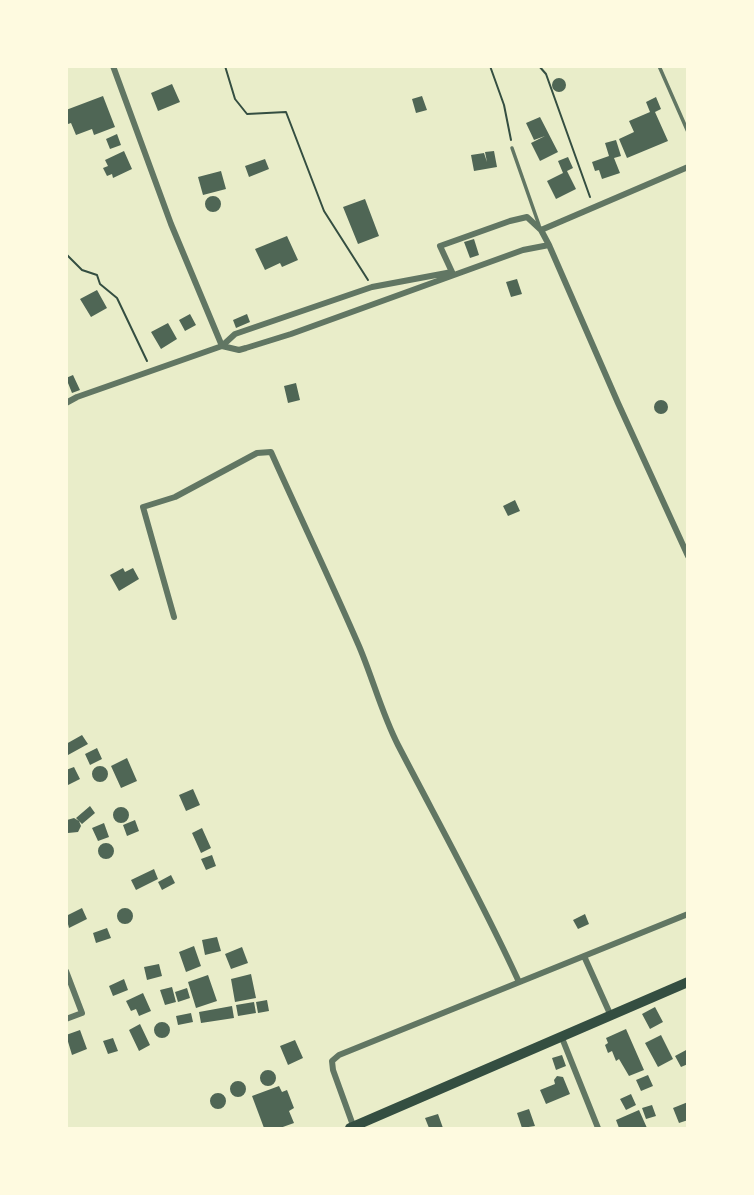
<!DOCTYPE html>
<html>
<head>
<meta charset="utf-8">
<style>
  body { margin:0 }
  #map { position:relative; width:754px; height:1195px; overflow:hidden; background:#e9edc9; font-family:"PT Sans Narrow",sans-serif }
  canvas { display:block }
  .frame { position:absolute; inset:0; border:68px solid #fefae0; pointer-events:none }
</style>
</head>
<body>
<div id="map">
<canvas width="754" height="1195"></canvas>
<div class="frame"></div>
</div>
<script>
const g = document.querySelector('canvas').getContext('2d');
g.lineJoin = 'round';
function paint(path, color) {
  g.fillStyle = color;
  g.fill(path, 'evenodd');
}
function strokePath(path, color, width, dash) {
  g.strokeStyle = color;
  g.lineWidth = width;
  g.lineCap = dash ? 'butt' : 'round';
  g.setLineDash(dash || []);
  g.stroke(path);
}
paint(new Path2D(`
  M552 85a7 7 0 1 1 14 0a7 7 0 1 1-14 0Z
  M172 84 180 102 158 111 151 93Z
  M103 96 115 127 94 135 92 129 76 135 71 123 68 124 66 120V110Z
  M422 96 427 110 416 113 412 99Z
  M656 97 661 109 655 112 668 141 627 158 619 139 634 132 629 121 650 112 646 102Z
  M540 117 558 152 540 161 531 143 545 136 534 140 526 123Z
  M117 134 121 145 110 149 106 139Z
  M616 140 621 156 614 158 620 173 602 179 599 170 595 171 592 162 609 156 605 143Z
  M124 151 132 169 113 178 112 174 107 176 103 168 108 166 105 160Z
  M494 151 497 167 474 171 471 155 484 153 487 162 485 152Z
  M568 157 573 168 567 171 576 189 556 199 547 181 563 173 558 161Z
  M265 159 269 169 249 177 245 166Z
  M221 171 226 189 203 195 198 177Z
  M205 204a8 8 0 1 1 16 0a8 8 0 1 1-16 0Z
  M365 199 379 236 358 244 343 207Z
  M287 236 298 260 282 267 280 263 265 270 255 249Z
  M474 239 479 255 470 258 464 242Z
  M517 279 522 294 511 297 506 282Z
  M97 290 107 308 91 317 80 299Z
  M190 314 196 325 185 331 179 320Z
  M247 314 250 322 236 328 233 320Z
  M168 323 177 339 161 349 151 332Z
  M73 375 80 390 72 393 66 378Z
  M296 383 300 400 288 403 284 386Z
  M654 407a7 7 0 1 1 14 0a7 7 0 1 1-14 0Z
  M515 500 520 511 508 516 503 506Z
  M123 568 125 572 133 568 139 579 119 591 110 575Z
  M82 735 88 744 68 755 66 744Z
  M97 748 102 759 90 765 85 754Z
  M127 758 137 781 121 788 111 766Z
  M92 774a8 8 0 1 1 16 0a8 8 0 1 1-16 0Z
  M74 767 80 779 66 786V770Z
  M193 789 200 805 186 811 179 795Z
  M90 806 95 813 82 824 79 821 81 826 78 832 68 833 67 820 74 818 79 821 76 818Z
  M113 815a8 8 0 1 1 16 0a8 8 0 1 1-16 0Z
  M135 820 139 831 127 836 123 825Z
  M104 823 109 837 98 841 92 828Z
  M202 828 211 848 201 853 192 833Z
  M98 851a8 8 0 1 1 16 0a8 8 0 1 1-16 0Z
  M212 855 216 866 206 870 201 859Z
  M154 869 158 879 136 890 131 880Z
  M171 875 175 883 162 890 158 882Z
  M82 908 87 919 69 928 66 916Z
  M117 916a8 8 0 1 1 16 0a8 8 0 1 1-16 0Z
  M585 914 589 924 578 929 573 920Z
  M107 928 111 938 96 943 93 933Z
  M217 937 221 951 205 955 202 940Z
  M194 946 201 966 186 972 179 952Z
  M242 947 248 963 231 969 225 954Z
  M159 964 162 976 147 980 144 967Z
  M251 974 256 998 235 1002 231 979Z
  M208 975 217 1001 196 1008 188 982Z
  M124 979 128 990 113 996 109 986Z
  M172 987 176 1002 165 1005 160 990Z
  M187 988 190 998 178 1002 175 992Z
  M143 993 151 1011 139 1016 136 1009 131 1011 126 1001Z
  M267 1000 269 1011 258 1013 256 1002Z
  M254 1002 256 1013 238 1016 236 1005Z
  M232 1006 234 1018 201 1023 199 1012Z
  M655 1007 663 1022 650 1029 642 1014Z
  M191 1013 193 1022 178 1025 176 1016Z
  M154 1030a8 8 0 1 1 16 0a8 8 0 1 1-16 0Z
  M140 1024 150 1045 139 1051 129 1030Z
  M626 1029 644 1070 629 1076 619 1059 616 1061 612 1051 608 1053 605 1045 608 1043 606 1038Z
  M80 1030 87 1049 72 1055 66 1035Z
  M661 1035 673 1059 658 1067 645 1043Z
  M113 1038 118 1051 108 1054 103 1041Z
  M295 1040 303 1058 288 1065 280 1046Z
  M688 1049V1064L681 1067 675 1056Z
  M562 1055 566 1066 556 1070 552 1058Z
  M260 1078a8 8 0 1 1 16 0a8 8 0 1 1-16 0Z
  M648 1075 653 1086 641 1091 636 1080Z
  M557 1076 563 1077 570 1094 546 1104 540 1090 555 1084 554 1080Z
  M230 1089a8 8 0 1 1 16 0a8 8 0 1 1-16 0Z
  M279 1086 282 1092 287 1090 294 1108 289 1111 294 1123 280 1128H264L252 1096Z
  M210 1101a8 8 0 1 1 16 0a8 8 0 1 1-16 0Z
  M631 1094 636 1105 626 1110 620 1099Z
  M688 1102V1120L679 1123 673 1108Z
  M652 1105 656 1116 646 1119 642 1108Z
  M529 1109 535 1126 522 1128 517 1113Z
  M639 1110 647 1128H619L616 1120Z
  M438 1114 443 1128H429L425 1118Z`), '#4f6655');
strokePath(new Path2D(`
  M225 66 235 99 247 114 286 112 324 211 368 280
  M490 66 504 105 511 140
  M539 66 546 74 590 197
  M66 254 82 270 97 275 100 284 117 298 147 361`), '#344e41', 2);
strokePath(new Path2D(`
  M659 66 688 132
  M512 148 539 225`), '#617663', 3.5);
strokePath(new Path2D(`
  M113 66 171 224 222 346 235 334 372 287 452 272 440 246 510 221 527 217 541 230 549 245 618 403 688 556
  M541 230 688 167
  M66 403 77 397 222 346 239 350 246 348 291 334 523 250 549 245
  M174 617 143 507 175 497 257 453 271 452C300 517 331 581 359 646 373 679 382 714 398 745 439 824 482 901 519 982
  M584 956 611 1016
  M66 971 82 1013 66 1019
  M562 1038 598 1128
  M354 1128 333 1070 332 1061 339 1055 688 914`), '#617663', 6);
strokePath(new Path2D(`
  M350 1128 688 982`), '#344e41', 10);
</script>
</body>
</html>
